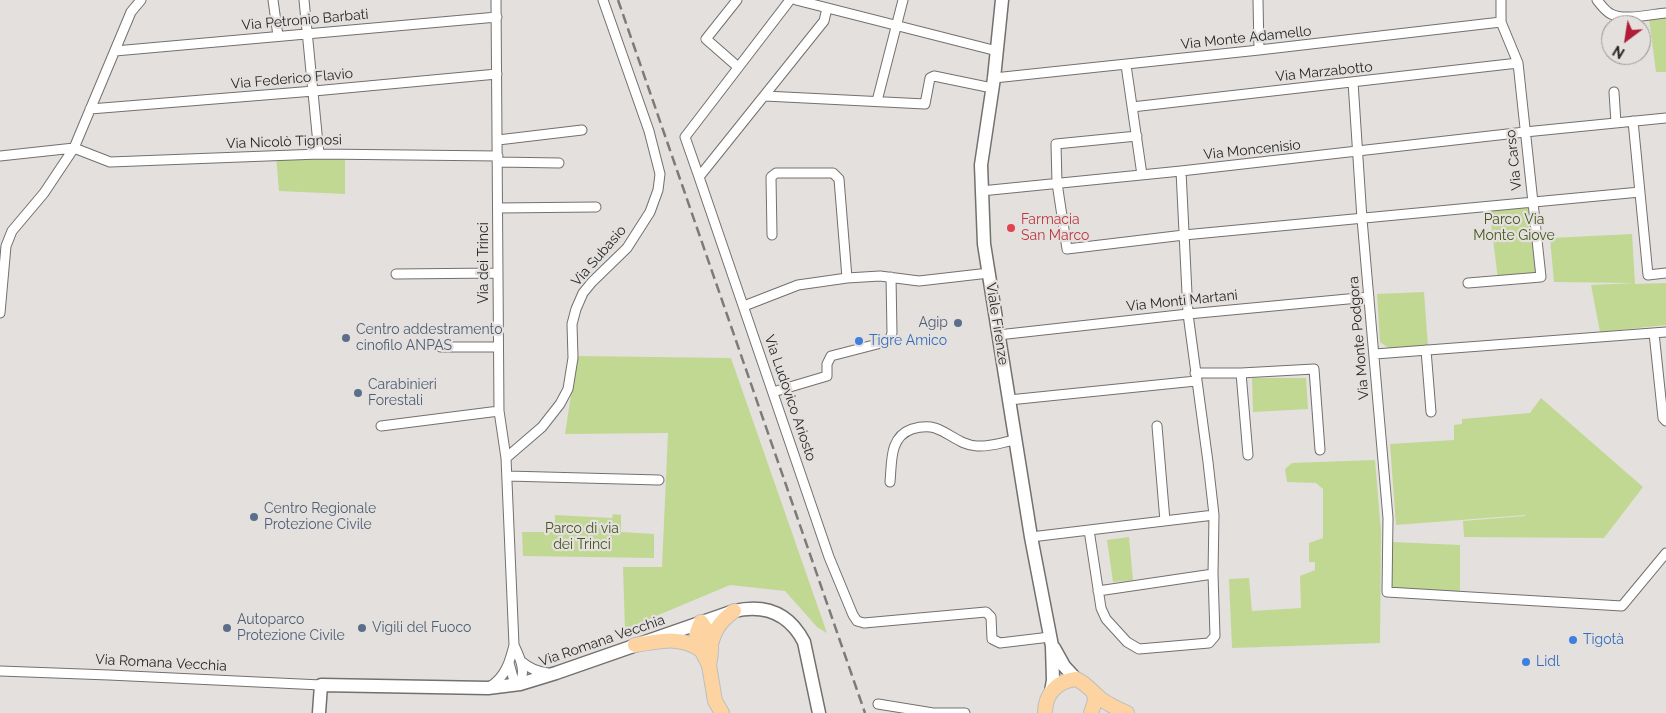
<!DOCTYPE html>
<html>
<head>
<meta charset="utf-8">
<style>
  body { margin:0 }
  #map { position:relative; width:1666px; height:713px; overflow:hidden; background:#e3e0de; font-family:Raleway,sans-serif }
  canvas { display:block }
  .north { position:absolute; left:1601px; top:15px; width:50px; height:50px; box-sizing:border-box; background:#e3e0de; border:1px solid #989695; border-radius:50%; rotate:211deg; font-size:14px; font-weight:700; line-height:20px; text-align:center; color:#282727 }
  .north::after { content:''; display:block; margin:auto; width:18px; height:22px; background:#b11d39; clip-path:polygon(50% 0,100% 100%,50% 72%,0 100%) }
</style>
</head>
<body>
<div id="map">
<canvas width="1666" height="713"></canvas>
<div class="north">N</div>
</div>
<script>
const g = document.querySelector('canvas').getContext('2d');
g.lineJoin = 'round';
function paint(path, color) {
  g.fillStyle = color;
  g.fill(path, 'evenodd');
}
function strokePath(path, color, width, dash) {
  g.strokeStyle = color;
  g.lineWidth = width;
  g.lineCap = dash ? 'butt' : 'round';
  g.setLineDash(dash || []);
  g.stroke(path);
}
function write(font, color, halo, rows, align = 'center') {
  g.font = font + ' Raleway,sans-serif';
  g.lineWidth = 4.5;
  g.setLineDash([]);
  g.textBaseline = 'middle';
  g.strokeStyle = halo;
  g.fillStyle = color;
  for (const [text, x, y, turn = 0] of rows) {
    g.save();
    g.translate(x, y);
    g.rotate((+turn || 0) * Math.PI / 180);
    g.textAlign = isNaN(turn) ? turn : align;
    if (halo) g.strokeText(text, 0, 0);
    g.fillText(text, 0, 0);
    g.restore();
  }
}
paint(new Path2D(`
  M1666 17V72H1656L1649 19Z
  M345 154V194L279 191 276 155Z
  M1533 202 1541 277 1498 280 1489 206Z
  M1632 234 1635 284 1666 283V325L1600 332 1591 285 1634 283 1554 282 1550 238Z
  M1424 292 1428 347 1390 349 1380 342 1377 294Z
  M577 356 731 358 827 633 817 627 785 591 730 585 625 629 623 567H662L668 433 565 434Z
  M1252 378H1306L1308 409 1253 412Z
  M1541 398 1643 487 1604 538 1464 537 1463 521 1525 516V515L1396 525 1390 444 1454 440V425L1462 424V419L1530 413Z
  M1375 460 1381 532 1380 643 1232 648 1229 579 1249 578 1252 611 1301 608 1300 576 1315 570V562H1309V543L1323 538V489L1316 483 1287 482 1285 469 1292 463Z
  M613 514 621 515V532L654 534V558L523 556 522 532H555V515L612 518Z
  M1129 537 1133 580 1113 582 1107 540Z
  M1392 542 1460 545V593L1399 591 1392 586Z`), '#c1d892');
const street = new Path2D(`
  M273 0 278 36
  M304 0 319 154
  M737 0 706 39 738 67
  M796 0 997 51
  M1258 0 1259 50
  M1597 0C1601 5 1605 11 1611 14 1624 21 1652 14 1666 13
  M827 8 824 21 699 177 829 557 853 615 857 621 864 623 986 612 991 617 992 639 1000 643 1050 637
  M115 51 497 17
  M1126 65 1142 175
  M994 78 1259 50 1501 22
  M1353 82 1362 219 1388 518 1387 592 1622 606 1666 553
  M1614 92 1616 123
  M765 96 925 104 930 78 934 76 992 88
  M877 101 903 0
  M1132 107 1518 63
  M90 109 314 91 497 74
  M1633 121 1648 275 1666 273
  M1137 136 1056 144 1057 183 1067 249 1184 235 1640 192
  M498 140 582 130
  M0 156 74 148 110 162 319 154 498 156
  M498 162 559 163
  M699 177 685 137 790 0
  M981 191 1181 171 1525 132 1666 118
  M498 208 596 207
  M772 235 771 177 776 173H833L839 179 847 278
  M396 274 497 273
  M1468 283 1541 277 1518 63 1501 22V0
  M744 306 798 285 847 278 880 276 919 281 989 273
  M0 313 6 246 12 231 44 193 74 148 131 12 141 0
  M1654 333 1663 418 1666 421
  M998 335 1188 314 1369 297
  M441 347H498
  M1426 350 1431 412
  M1375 354 1666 332
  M1195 373H1241L1314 369 1320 450
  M1241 373 1248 455
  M773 392 827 376V364L831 356 889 341 892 333 891 277
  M1009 400 1196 381
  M381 426 499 411
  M1157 426 1165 521
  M506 458 542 427 560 404 568 389 573 358 572 324 576 309 583 293 592 282 627 248 650 212 658 190 660 174 649 131 603 0
  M507 476 659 480
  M890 482C892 462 889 437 912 429 919 427 928 426 935 428 950 433 960 445 977 446 990 447 1003 442 1015 440
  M1089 530 1101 608 1106 619 1127 642 1139 649 1209 643 1215 636 1213 574 1214 515 1208 462 1188 314 1181 171
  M1031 537 1214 515
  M1098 591 1213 574
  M522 662C530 669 538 672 548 673
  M509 663 514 681 520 684C526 670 520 658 514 645
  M0 671 109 675 321 685
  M491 686C506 676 510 661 514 645L506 458 499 411 496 0
  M878 704 933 713H965`);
const secondary = new Path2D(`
  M1002 0 994 78 981 165 984 244 1031 537 1052 646 1053 680 1051 692
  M1054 648 1064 666 1076 679
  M319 713 321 685 488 688 520 684 556 673 734 611C765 604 789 613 804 642L819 713`);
const primary = new Path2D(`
  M701 622 697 632V642L709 665 715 701 722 713
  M701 622C712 637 713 647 709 665
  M711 644C716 627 720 622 734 611
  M635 645C658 642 679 635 699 649
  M1045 713C1045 694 1057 681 1076 679 1086 683 1092 692 1101 699 1109 705 1118 709 1127 713
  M1091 713 1095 701 1094 693`);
strokePath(street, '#73706e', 11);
strokePath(secondary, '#73706e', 15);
strokePath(primary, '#bebebe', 16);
strokePath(street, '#fff', 9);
strokePath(secondary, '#fff', 12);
strokePath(primary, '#fdd4a1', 14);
strokePath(new Path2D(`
  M618 0 865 713`), '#7d7b7a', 2.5, [10, 5]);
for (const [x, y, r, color] of [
  [1011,228,5,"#e0444e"],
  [958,323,5,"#5c6f8a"],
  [346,338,5,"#5c6f8a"],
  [859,341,5,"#3f7fe0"],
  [358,393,5,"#5c6f8a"],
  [254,517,5,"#5c6f8a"],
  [227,628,5,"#5c6f8a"],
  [362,628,5,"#5c6f8a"],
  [1573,640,5,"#3f7fe0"],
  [1526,662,5,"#3f7fe0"]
]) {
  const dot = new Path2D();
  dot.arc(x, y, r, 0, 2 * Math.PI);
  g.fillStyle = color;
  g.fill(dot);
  strokePath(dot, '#e3e0de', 2);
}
write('14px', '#282727', '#e3e0de', [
  ["Via Petronio Barbati",305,20,-5],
  ["Via Monte Adamello",1246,38,-6],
  ["Via Marzabotto",1324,72,-6],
  ["Via Federico Flavio",292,79,-5],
  ["Via Nicolò Tignosi",284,142,-2],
  ["Via Moncenisio",1252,150,-6],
  ["Via Carso",1514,160,-96],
  ["Via Subasio",599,256,-49],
  ["Via dei Trinci",484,263,-90],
  ["Via Monti Martani",1182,301,-6],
  ["Viale Firenze",997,324,81],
  ["Via Monte Podgora",1359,338,-95],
  ["Via Ludovico Ariosto",790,398,71],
  ["Via Romana Vecchia",602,641,-19],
  ["Via Romana Vecchia",161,663,3]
]);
write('14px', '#be3a42', '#e3e0de', [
  ["Farmacia",1021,220],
  ["San Marco",1021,236]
], 'left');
write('14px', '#47571f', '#e3e0de', [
  ["Parco Via",1514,220],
  ["Monte Giove",1514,236],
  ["Parco di via",582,529],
  ["dei Trinci",582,545]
]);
write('14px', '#4e5e75', '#e3e0de', [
  ["Agip",948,323,"right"],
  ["Centro addestramento",356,330],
  ["cinofilo ANPAS",356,346],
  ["Carabinieri",368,385],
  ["Forestali",368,401],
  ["Centro Regionale",264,509],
  ["Protezione Civile",264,525],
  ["Autoparco",237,620],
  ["Protezione Civile",237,636],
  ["Vigili del Fuoco",372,628]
], 'left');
write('14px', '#366cbe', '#e3e0de', [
  ["Tigre Amico",869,341],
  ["Tigotà",1583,640],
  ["Lidl",1536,662]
], 'left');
</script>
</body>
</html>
